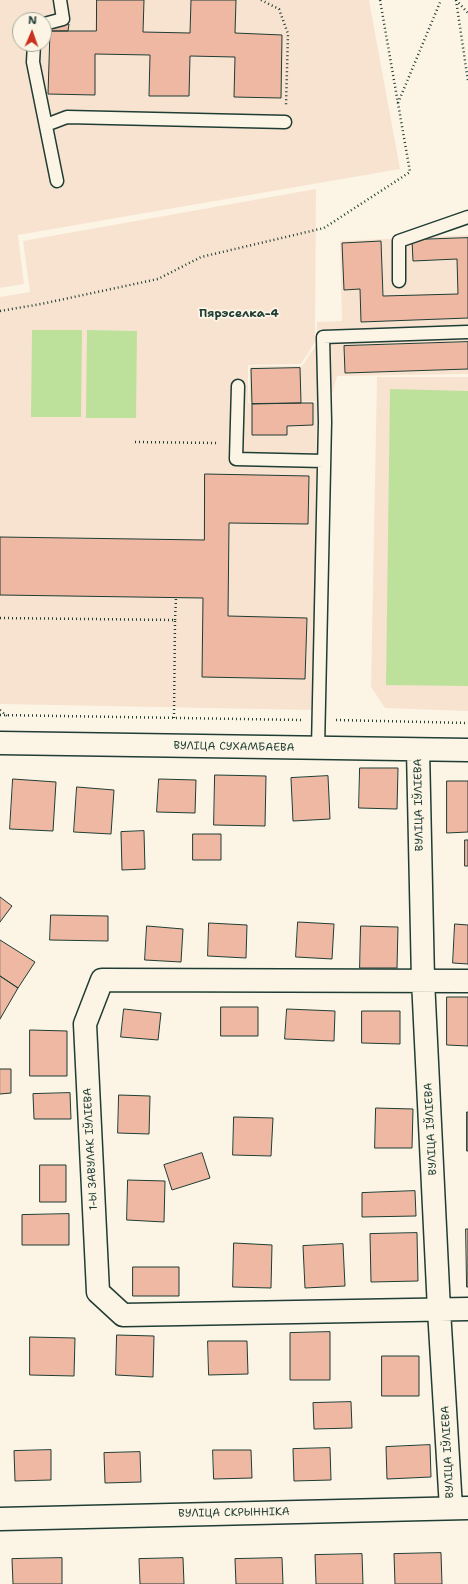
<!DOCTYPE html>
<html>
<head>
<meta charset="utf-8">
<style>
  body { margin:0 }
  #map { position:relative; width:468px; height:1584px; overflow:hidden; background:#fcf5e5; font-family:"Shantell Sans",sans-serif }
  canvas { display:block }
  .north { position:absolute; left:12px; top:12px; width:40px; height:40px; box-sizing:border-box; background:#fcf5e5; border:1px solid #a4ab9e; border-radius:50%; rotate:2deg; font-size:11px; font-weight:700; line-height:16px; text-align:center; color:#1f3d34 }
  .north::after { content:''; display:block; margin:auto; width:14px; height:18px; background:#c8321e; clip-path:polygon(50% 0,100% 100%,50% 72%,0 100%) }
</style>
</head>
<body>
<div id="map">
<canvas width="468" height="1584"></canvas>
<div class="north">N</div>
</div>
<script>
const g = document.querySelector('canvas').getContext('2d');
g.lineJoin = 'round';
function paint(path, color) {
  g.fillStyle = color;
  g.fill(path, 'evenodd');
}
function strokePath(path, color, width, dash) {
  g.strokeStyle = color;
  g.lineWidth = width;
  g.lineCap = dash ? 'butt' : 'round';
  g.setLineDash(dash || []);
  g.stroke(path);
}
function write(font, color, halo, rows, align = 'center') {
  g.font = font + ' "Shantell Sans",sans-serif';
  g.lineWidth = 3.5;
  g.setLineDash([]);
  g.textBaseline = 'middle';
  g.strokeStyle = halo;
  g.fillStyle = color;
  for (const [text, x, y, turn = 0] of rows) {
    g.save();
    g.translate(x, y);
    g.rotate((+turn || 0) * Math.PI / 180);
    g.textAlign = isNaN(turn) ? turn : align;
    if (halo) g.strokeText(text, 0, 0);
    g.fillText(text, 0, 0);
    g.restore();
  }
}
paint(new Path2D(`
  M0 0H369L400 169 18 235 24 284 0 288ZM20 20H44V44H20Z
  M316 189 315 342 301 364 248 365V403L317 402 313 710 0 704V297L30 292 23 241Z
  M468 235V374L337 376 330 401 249 402 250 366H302L317 344V322L342 321 340 241Z
  M377 377H468V711L385 708 371 687Z`), '#f8e3d1');
paint(new Path2D(`
  M32 330H82L81 417H31Z
  M87 330 137 331 136 418H86Z
  M390 389 468 391V686L386 685Z`), '#bde19b');
const building = new Path2D(`
  M97 0H144L143 32 190 33 191 0H236L235 33 282 35 281 98 234 97 235 57 190 56 189 96H149L150 55 95 54V95L48 94 50 31H96Z
  M50 24H69L68 31H50Z
  M468 238V318L361 322 360 289 344 290 342 243 381 241 383 296 458 294 457 259 413 261 412 240Z
  M468 342V369L345 373 344 346Z
  M300 368 301 403 252 404 251 369Z
  M301 403H313V425L287 426V435H252V404Z
  M205 474 309 476 308 524 229 523 228 616 307 618 305 679 202 677 203 598 0 595V537L204 540Z
  M360 768H398L397 809 359 808Z
  M215 775 266 776 265 826 214 825Z
  M328 776 330 819 293 821 291 778Z
  M13 779 56 782 53 831 10 829Z
  M159 779 196 780 195 813 157 812Z
  M447 781H468V832L447 833Z
  M77 787 114 790 111 834 74 832Z
  M144 831 145 869 122 870 121 832Z
  M193 834H221V860H193Z
  M465 840H468V866H465Z
  M0 897 12 906 0 922Z
  M51 915 108 916V941L50 940Z
  M298 922 334 924 332 959 296 957Z
  M209 923 247 925 246 958 208 956Z
  M455 924 468 925V964L453 963Z
  M147 926 183 929 181 962 145 960Z
  M361 926 398 927 397 968H360Z
  M0 940 35 962 18 988 0 976Z
  M0 976 18 988 0 1019Z
  M447 997H468V1046L447 1045Z
  M221 1007H258V1036H221Z
  M124 1009 161 1013 158 1040 121 1037Z
  M287 1009 335 1011 334 1041 285 1039Z
  M362 1011H400V1044L362 1043Z
  M30 1030 67 1031V1076H30Z
  M0 1069H11V1093L0 1094Z
  M70 1093 71 1119H34L33 1094Z
  M119 1095 150 1096 149 1134 118 1133Z
  M376 1108 413 1109 412 1148H375Z
  M467 1112H468V1151H467Z
  M234 1117 273 1118 271 1156 233 1155Z
  M202 1153 210 1178 172 1190 164 1165Z
  M40 1165H66V1202H40Z
  M128 1180 165 1181 164 1222 127 1220Z
  M415 1191 416 1216 362 1217V1193Z
  M69 1214V1245H22V1215Z
  M466 1229H468V1287H467Z
  M417 1233 418 1281 371 1282 370 1234Z
  M234 1243 272 1245 271 1288 233 1287Z
  M343 1244 345 1286 305 1288 303 1246Z
  M133 1267H179V1296H133Z
  M330 1332V1380H290V1333Z
  M117 1335 154 1336 153 1377 116 1375Z
  M30 1337 75 1338 74 1376 30 1375Z
  M208 1341H247L248 1374 209 1375Z
  M382 1356H419V1396H382Z
  M351 1402 352 1428 314 1429 313 1403Z
  M430 1445 431 1477 387 1479 386 1447Z
  M330 1448 331 1480 294 1481 293 1449Z
  M51 1450V1480L15 1481 14 1451Z
  M213 1450H251L252 1478 214 1479Z
  M140 1452 141 1482 105 1483 104 1453Z
  M441 1553 442 1584H395L394 1554Z
  M362 1554 363 1584H316L315 1555Z
  M62 1558V1584H13L12 1559Z
  M183 1558 184 1584H140L139 1559Z
  M282 1558 283 1584H236L235 1559Z`);
paint(building, '#efb8a3');
strokePath(building, '#1f3d34', 1);
const service = new Path2D(`
  M44 24 63 19 60 0
  M34 44 33 62 57 181
  M46 125 67 117 285 122
  M399 281V241L468 217
  M238 386 236 459 324 461
  M318 748 325 422 323 337 467 332`);
const minor = new Path2D(`
  M0 743 468 750
  M418 750 423 980 439 1310 451 1508
  M468 981 102 980 85 1024 98 1292 123 1315 468 1309
  M0 1519 468 1508`);
strokePath(service, '#1f3d34', 15);
strokePath(minor, '#1f3d34', 25);
strokePath(new Path2D(`
  M261 0 279 9 288 34 286 105
  M456 0 468 81
  M456 0 468 13
  M398 103 441 0
  M0 311 41 304 158 279 201 257 324 228 410 172 380 0
  M135 442 218 443
  M0 618 175 620 174 718
  M175 620 176 598
  M0 710 7 716
  M0 715 301 720
  M336 720 468 723`), '#1f3d34', 2.5, [1, 3]);
strokePath(service, '#fcf5e5', 12);
strokePath(minor, '#fcf5e5', 22);
write('11px', '#1f3d34', '#fcf5e5', [
  ["ВУЛІЦА СУХАМБАЕВА",234,747,1],
  ["ВУЛІЦА ІЎЛІЕВА",419,805,-91],
  ["ВУЛІЦА ІЎЛІЕВА",431,1129,-93],
  ["1-Ы ЗАВУЛАК ІЎЛІЕВА",91,1149,-93],
  ["ВУЛІЦА ІЎЛІЕВА",448,1452,-93],
  ["ВУЛІЦА СКРЫННІКА",234,1513,-1]
]);
write('bold 12px', '#1f3d34', '#fcf5e5', [
  ["Пярэселка-4",239,314]
]);
</script>
</body>
</html>
